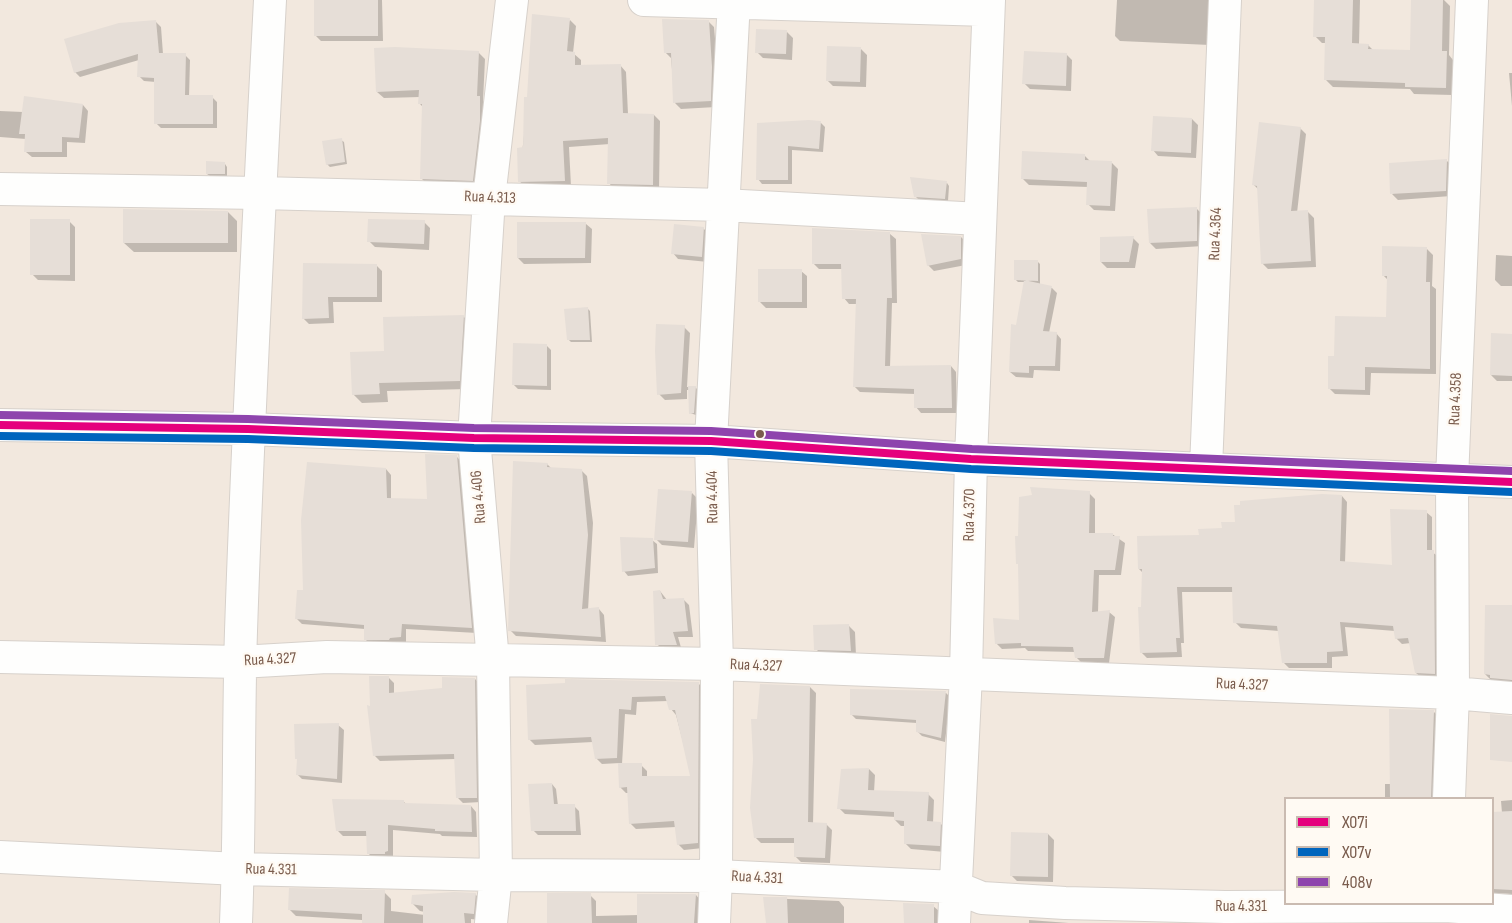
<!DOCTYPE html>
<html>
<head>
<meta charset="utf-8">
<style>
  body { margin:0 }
  #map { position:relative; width:1512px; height:923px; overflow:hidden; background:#f9f5f0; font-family:"Sofia Sans Condensed",sans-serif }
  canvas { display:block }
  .legend { position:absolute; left:1284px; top:797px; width:210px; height:108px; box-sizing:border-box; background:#fffaf3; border:2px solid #cabbb1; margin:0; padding:8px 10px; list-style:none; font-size:18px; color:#7a5c4d }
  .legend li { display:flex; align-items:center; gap:12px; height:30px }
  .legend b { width:30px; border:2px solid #cabbb1 }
</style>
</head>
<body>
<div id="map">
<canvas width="1512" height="923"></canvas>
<ul class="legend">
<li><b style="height:8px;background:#e5007d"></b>X07i</li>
<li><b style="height:8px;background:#0065bd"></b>X07v</li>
<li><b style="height:8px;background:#8e44ad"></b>408v</li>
</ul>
</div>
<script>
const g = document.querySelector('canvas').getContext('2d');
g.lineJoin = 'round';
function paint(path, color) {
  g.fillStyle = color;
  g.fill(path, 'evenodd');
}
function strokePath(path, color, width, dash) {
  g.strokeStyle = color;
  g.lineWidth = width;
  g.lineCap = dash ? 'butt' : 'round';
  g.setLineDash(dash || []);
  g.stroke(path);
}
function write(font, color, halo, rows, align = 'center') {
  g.font = font + ' "Sofia Sans Condensed",sans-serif';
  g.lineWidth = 4.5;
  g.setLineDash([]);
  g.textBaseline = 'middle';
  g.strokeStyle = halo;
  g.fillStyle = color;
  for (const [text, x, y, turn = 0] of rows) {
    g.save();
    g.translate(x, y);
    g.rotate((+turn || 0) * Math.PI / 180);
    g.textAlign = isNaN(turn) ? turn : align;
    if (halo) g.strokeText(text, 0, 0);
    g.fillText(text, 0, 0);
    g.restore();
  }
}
paint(new Path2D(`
  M0 0H1512V923H0ZM1286 798H1492V904H1286Z`), '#f2e8de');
paint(new Path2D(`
  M316 0H382L383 41H321L316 36Z
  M1117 0H1213L1210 45 1120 41 1115 36Z
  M1316 0H1360L1359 45H1368L1374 51 1411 52 1412 0H1444L1450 6 1449 55 1453 60 1452 95 1414 94 1410 89 1333 87 1326 80 1327 43H1322L1315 36Z
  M570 20 576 26 573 53 581 60V66L620 65 626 72 628 114 654 115 660 121 659 191 615 190 609 183 610 144 569 147 571 186 526 187 519 181 528 99Z
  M708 21 714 27 718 74 716 107 681 109 675 103 671 58 665 52Z
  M156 22 161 27 163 54 185 55 190 60 189 97H212L217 102V128H161L156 123V82L144 81 139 76V60L80 77 75 72Z
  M787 32 793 38 792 60 763 58 757 52Z
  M861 49 867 55 866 87 833 86 827 80Z
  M478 52 485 59 483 101 487 104 479 187 428 185 422 179 423 107 420 104V97L384 98 377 92Z
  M1066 54 1072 60 1071 91 1030 89 1024 83Z
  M1509 73H1512V107V106Z
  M83 105 88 111 85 143 67 142V157H32L26 152V139L0 137V111L23 112Z
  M1192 119 1198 125 1196 158 1158 156 1153 150Z
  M821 123 825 127 823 152 792 150V184H762L758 179V124Z
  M1300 128 1306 134 1297 213 1308 212 1314 218 1316 267 1268 269 1262 263 1259 190 1253 184Z
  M341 140 344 142 347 164 330 167 327 164Z
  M1084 155 1091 162 1112 163 1118 169 1115 211 1094 210 1088 204V187L1029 185 1023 179Z
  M1447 161 1453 167 1451 196 1398 200 1392 194Z
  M225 164 227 167V176H210L207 174Z
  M947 183 949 186 948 201 918 199 916 197Z
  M1197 209 1203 215V246L1156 249 1150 243Z
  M228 212 237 221V252H134L124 243Z
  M69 221 75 227V281L38 280 32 274Z
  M424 222 430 228 429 250 375 247 369 241Z
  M586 224 592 229 591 263 524 264 518 258Z
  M703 228 709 234 708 262 678 259 673 253Z
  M890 234 896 239 897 303H892L890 367 951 366 956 372 957 413H921L916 407 915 394 860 392 854 386 857 304H849L844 298 843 269H819L813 263Z
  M961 237 967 243 966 265 934 271 928 265Z
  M1133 238 1139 244 1135 268H1107L1101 262Z
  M1427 249 1433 255 1432 286 1436 289V374L1371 373 1370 395 1335 394 1329 388 1336 357 1387 319 1388 280 1383 275Z
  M1496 255 1512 256V286H1501L1495 280Z
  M1038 262 1040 264V285L1052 288 1057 293 1049 333H1056L1061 339 1060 371 1034 370 1033 378 1016 377 1010 372 1025 282H1018L1015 279Z
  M304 265 377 266 382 271V302H333L334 323 309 324 303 318Z
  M801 271 807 276V308H766L760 302Z
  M587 308 590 311 592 342H571L568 339Z
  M463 316 472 325 468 389 387 391 388 402 362 403 353 394 385 352Z
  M684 327 690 333 687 387H695L698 390 696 415 690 413V390H687V399L665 400 659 394Z
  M1512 335V381H1497L1491 375Z
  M547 346 551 350V390L518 389 513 384Z
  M457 457 462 462 477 633 406 629V642L370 644 365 639V629L302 624 297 619 305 592 386 469 391 475V500L428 501Z
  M547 464 551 468 581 470 587 476 593 523 588 610 599 609 604 615 606 642 516 636 510 630Z
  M692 493 698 499 694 548 662 545 656 539Z
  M1089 493 1095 499V534H1112L1125 543 1121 575H1099L1098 613 1109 612 1115 617 1109 663H1082L1076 657V652L1028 651 1025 648 1002 649 996 643 1021 622Z
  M1342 496 1347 502 1345 563 1393 566 1426 512 1432 517V552L1439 557 1440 679 1422 678 1416 673 1411 643 1402 644 1396 638 1395 631 1345 627 1348 656 1332 657V668H1289L1284 663 1279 631 1241 628 1235 622 1234 592H1182L1184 643H1181L1182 657 1147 658 1141 652 1143 573 1139 569 1201 537 1237 523Z
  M652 540 657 544 658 573 628 576 624 571Z
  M660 591 667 600 683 599 689 605 693 637H678L682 651 663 650 657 644Z
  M1512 607V686L1492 681 1485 674Z
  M849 626 855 632 856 656 822 655 816 649Z
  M389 678 394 683V694L444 689 475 679 480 684 481 802 463 803 458 798 456 759 380 761 375 756 372 707Z
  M698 683 704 689 703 848 684 850 678 844 676 827 636 829 630 823 629 793H626L620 787V763L602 764 596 758 593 742 535 745 529 739 566 685ZM668 701 671 709 676 715 692 777 647 778V771L641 765 622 764 625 714 636 715 637 702Z
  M810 687 816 693 813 824H826L832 830 830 863 801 862 795 856 796 843H761L755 837 758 720Z
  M946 693 950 697 945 742 922 736 917 731V723L856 719 851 714Z
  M1434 712 1441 719 1438 798H1385V784H1391Z
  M338 725 344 730 342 783 302 779 297 774 298 760 297 759Z
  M869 769 875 775 874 792 928 794 934 800 933 823H940L946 829 945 852 911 849 905 843V826H901L895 820 896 817 845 814 839 808Z
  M552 784 556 789 558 806H574L579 811 581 835H538L533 830Z
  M1512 800V894L1494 893 1492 814 1502 813 1501 801Z
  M404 802 407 805 471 806 476 812 477 837 442 836 440 834 393 830V857H390V859H374L368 853V836H343L338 831Z
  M1048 834 1054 840 1053 882 1017 881 1011 875Z
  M384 892 391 899V911L425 915V912L420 911 413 904 475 894 482 901 480 920 471 919V923H362V920L296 916 289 909Z
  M590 895 596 901V916L639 915 696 895 701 901V923H549Z
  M764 898 839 901 844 907V923H768Z
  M933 906 939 911V923H906Z
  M1029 920 1069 923H1029Z`), '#0003');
paint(new Path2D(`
  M314 0H378V36H314Z
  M1314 0H1353L1352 43 1369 44 1368 49 1410 50 1411 0H1443L1442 51H1447L1446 88 1405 87V83L1324 80 1325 37H1313Z
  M532 14 570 18 567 51 575 52V65L621 64 623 113 654 114 653 185 607 184 608 138 563 141 565 181 518 182 517 148 523 147 524 97H527Z
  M662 19 709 20 712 67 711 101 673 103 671 53H664Z
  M156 20 159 53H186L185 95H213V124H154V78L137 77 138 54 74 73 64 39 119 23Z
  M756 29 787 30 786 54 755 53Z
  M827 46 861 47 860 82 826 81Z
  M395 47 479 51 477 96H480V121L473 181 420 179 422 104H418L419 90 376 92 374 48Z
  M1024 51 1067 53 1066 86 1022 84Z
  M24 96 83 104 79 138 62 137V152H24L25 134H19Z
  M1153 116 1192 118 1191 153 1151 151Z
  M809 120 821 121 819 149 788 146V180H756L757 123Z
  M1259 122 1301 127 1291 211 1308 210 1311 261 1261 264 1257 186 1252 185Z
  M342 138 345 162 326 165 322 141Z
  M1022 151 1085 154V160L1112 161 1110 206 1086 205 1087 182 1021 179Z
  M1447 159 1446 191 1390 194 1389 163Z
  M206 161 225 162V174H206Z
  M910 177 947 181 945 199 914 197Z
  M1197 207V241L1149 243 1147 209Z
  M123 209 228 211V243H123Z
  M30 219H70V275H30Z
  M368 219 425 220 424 244 367 242Z
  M517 222H586L585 258H517Z
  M674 224 704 227 702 257 671 254Z
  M812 228 890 232 892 298H887L885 366 951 365 952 408H914V389L853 387 856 299H842L841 264H812Z
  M921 234 961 236V259L927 266Z
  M1134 236 1129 262H1100V237Z
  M1382 246 1427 247 1426 282H1430V369L1365 367V390L1328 389V356H1334L1335 316 1386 317 1387 276H1382Z
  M1014 260H1038V281L1014 280Z
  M303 263 377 264V297H328L329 318 302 319Z
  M758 269H802V302H758Z
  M1024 280 1052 286 1043 331 1057 332 1055 366H1029V373L1009 372 1011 324 1016 325Z
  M588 307 590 340H567L564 309Z
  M464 315 460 381 379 383 380 394 352 395 350 352 384 351 383 317Z
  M656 324 685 325 681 393 657 395 655 351Z
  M1491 333 1512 334V376L1490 375Z
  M513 343 547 344V386L512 385Z
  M688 386H696L694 413 689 414Z
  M425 454 457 455 472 628 402 624 401 637 390 638 389 640H364V625L295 619 297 590H303L301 520 307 462 386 468 387 498 427 499Z
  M513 461 548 463 547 467 582 469 588 535 582 609 599 607 601 637 508 631Z
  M1030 487 1090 491 1089 533H1113V536H1120L1115 570H1094L1092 612 1110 610 1104 658H1075L1073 647 1021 646V643L995 644 993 618 1019 620 1018 564H1016L1015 536H1018L1019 497 1032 495Z
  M658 489 692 491 688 542 654 540Z
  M1322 494 1342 495 1340 561 1392 565 1390 509 1427 510V550H1434L1435 674 1415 673 1408 638 1395 639 1393 626 1340 622 1343 651 1327 652V663H1282L1277 626 1233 623 1232 587H1177L1180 638H1176L1177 652 1140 653 1138 607H1141L1142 569H1138L1137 536 1199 535 1198 529 1222 528 1221 522H1235L1234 505H1240V501Z
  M620 537 653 538 655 568 622 572Z
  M660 590 663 599 684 598 688 631 673 632 677 645H655L653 591Z
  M1485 605H1512V680L1490 678V675L1484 674Z
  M849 624 851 651 814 650 813 625Z
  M369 676H389V693L442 688V677L475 678 477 798H456L454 754 373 756 367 705 370 706Z
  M565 679 699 682 698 843 677 845 674 821 629 824 627 787 619 788 618 763H642V776H690L675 710H669L665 696 632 697 631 710 619 709 617 758 595 759 591 737 528 740 526 685 565 683Z
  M760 684 810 686 808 822 827 823 825 858 794 857V838H754L750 808 753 759 751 719H757Z
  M850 689 946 691 941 738 916 732V720L850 715Z
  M1389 709 1434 710 1431 798H1390Z
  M1490 714 1512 716V762L1490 760Z
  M339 723 337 779 296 775 297 759H295L294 724Z
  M869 768 868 790 929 792 927 821 941 822 940 846 904 844V821L894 820V812L837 809 841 769Z
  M552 783 554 804H575L576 831H531L528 784Z
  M332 799 404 800V803L471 805 472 832 435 831V829L388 825V851L385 852V854H367L366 831H336Z
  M1512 811V890L1492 889V812Z
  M1011 832 1048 833V877L1010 876Z
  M289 888 385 890 384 923H362V914L288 910Z
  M454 892 476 893 474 914 464 913 465 923H423V906L411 904 412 895Z
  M547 893H591L592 923H547Z
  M637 894H696L694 923H637Z
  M763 897H787L788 923H766Z
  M903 903 934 904V923H904Z`), '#e6ded7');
const minor = new Path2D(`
  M644 0 988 10
  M0 189 260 193 723 205 980 219
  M0 425 248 429 474 438 711 441 971 459 1512 482
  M1206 468 1225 0
  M0 657 240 662 327 657 717 664 1453 693 1512 698
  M1449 798 1453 693 1452 479 1472 0
  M0 857 238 869 496 875 716 876 955 887 982 898 1065 903 1225 907 1446 906 1512 911
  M236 923C240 826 238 728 241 631 248 420 259 210 270 0
  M491 923 496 875 493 661 474 438 489 198 512 0
  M714 923 716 876 717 664 711 441 734 0
  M954 923 966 674 971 459 989 0`);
strokePath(minor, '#d7d1cb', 34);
strokePath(minor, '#fefefd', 32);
strokePath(new Path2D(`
  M0 425 248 429 474 438 711 441 971 459 1512 482`), '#e5007d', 8);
strokePath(new Path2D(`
  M0 436 248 439 474 448 711 451 971 469 1512 492`), '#0065bd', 8);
strokePath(new Path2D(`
  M0 415 248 419 474 428 711 431 972 449 1512 471`), '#8e44ad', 8);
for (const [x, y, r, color] of [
  [760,434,5,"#7a5c4d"]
]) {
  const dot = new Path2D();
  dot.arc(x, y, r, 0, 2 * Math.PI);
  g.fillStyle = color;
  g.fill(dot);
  strokePath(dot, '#fffaf3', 2);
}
write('16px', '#7a5c4d', '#fffaf3', [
  ["Rua 4.313",490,198,2],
  ["Rua 4.364",1216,234,-88],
  ["Rua 4.358",1456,399,-88],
  ["Rua 4.406",479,497,-95],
  ["Rua 4.404",713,497,-91],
  ["Rua 4.370",970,515,-89],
  ["Rua 4.327",270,660,-3],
  ["Rua 4.327",756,666,2],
  ["Rua 4.327",1242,685,2],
  ["Rua 4.331",271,870,1],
  ["Rua 4.331",757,878,3],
  ["Rua 4.331",1241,907]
]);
</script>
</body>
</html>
